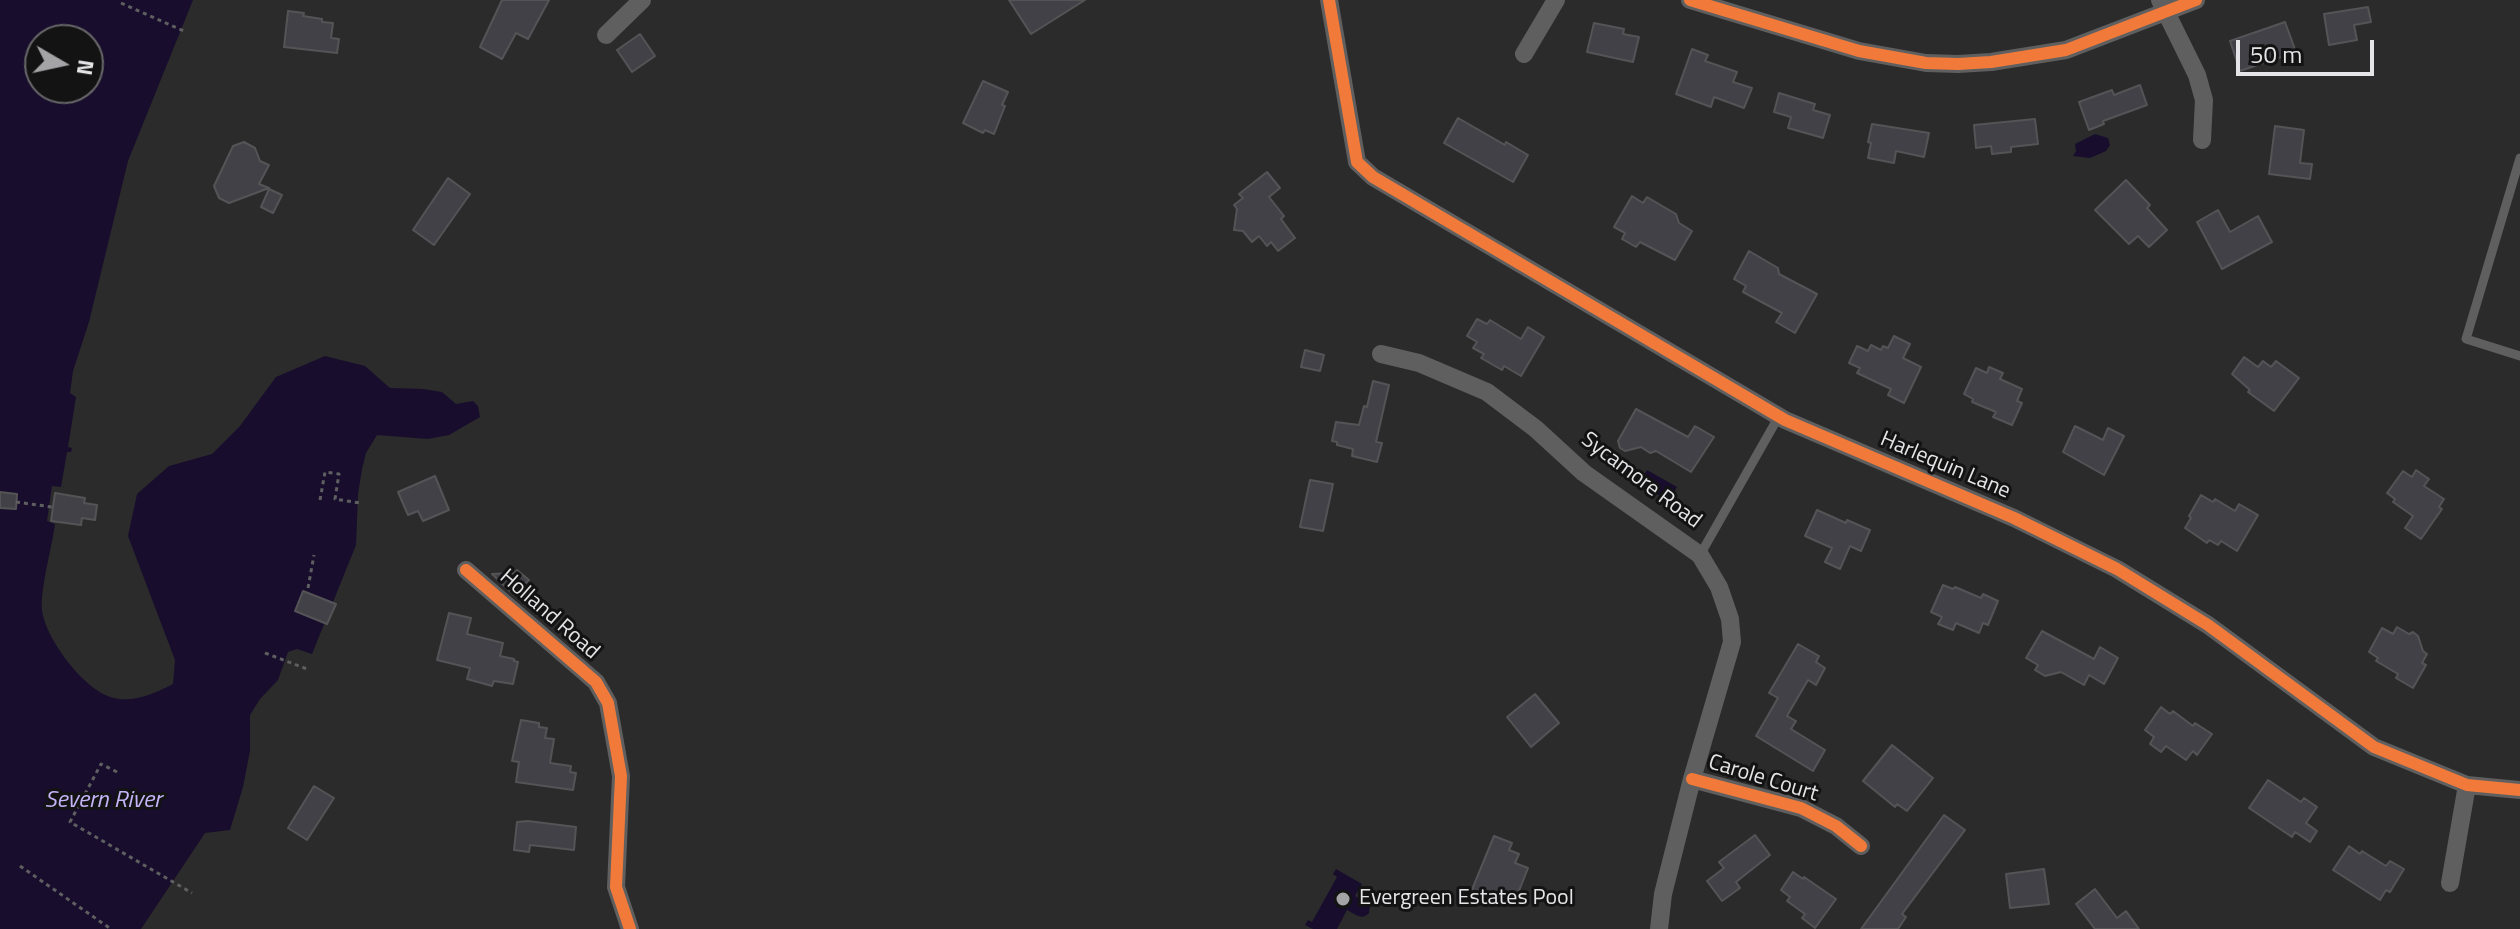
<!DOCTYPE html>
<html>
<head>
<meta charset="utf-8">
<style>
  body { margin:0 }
  #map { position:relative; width:2520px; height:929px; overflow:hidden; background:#2b2b2c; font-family:"Titillium Web",sans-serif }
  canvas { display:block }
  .north { position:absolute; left:24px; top:24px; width:80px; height:80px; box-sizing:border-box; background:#131314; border:2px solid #676768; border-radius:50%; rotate:99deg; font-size:22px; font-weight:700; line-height:32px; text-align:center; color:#e5e5e7 }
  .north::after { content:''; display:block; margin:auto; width:28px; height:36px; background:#a4a4a6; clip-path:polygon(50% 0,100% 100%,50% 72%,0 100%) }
  .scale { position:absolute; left:2236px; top:40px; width:138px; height:36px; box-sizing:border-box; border:4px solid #e5e5e7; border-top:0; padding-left:10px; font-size:24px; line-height:28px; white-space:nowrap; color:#e5e5e7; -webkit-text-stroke:6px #131314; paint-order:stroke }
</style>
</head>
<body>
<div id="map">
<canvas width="2520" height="929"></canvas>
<div class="north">N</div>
<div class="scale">50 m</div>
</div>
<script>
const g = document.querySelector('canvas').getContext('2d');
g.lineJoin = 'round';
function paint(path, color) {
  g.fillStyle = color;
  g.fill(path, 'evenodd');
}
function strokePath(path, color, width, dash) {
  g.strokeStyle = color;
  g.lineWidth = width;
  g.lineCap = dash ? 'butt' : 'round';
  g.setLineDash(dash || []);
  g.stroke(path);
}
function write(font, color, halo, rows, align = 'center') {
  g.font = font + ' "Titillium Web",sans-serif';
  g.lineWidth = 6;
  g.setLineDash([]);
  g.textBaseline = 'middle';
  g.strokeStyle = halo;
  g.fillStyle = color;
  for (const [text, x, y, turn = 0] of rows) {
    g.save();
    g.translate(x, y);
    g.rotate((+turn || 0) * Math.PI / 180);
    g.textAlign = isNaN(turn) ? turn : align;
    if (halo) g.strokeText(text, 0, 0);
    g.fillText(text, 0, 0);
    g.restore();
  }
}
paint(new Path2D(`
  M0 0H193L128 161 89 322 73 371 70 393 76 397 68 447 72 448 71 452H67L61 487 52 486 47 521 55 524C52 547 40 589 42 610 45 638 85 692 114 698 133 703 156 693 173 684L175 660 128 536 137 494 169 466 212 454 240 426 276 377 325 356 365 366 390 388 423 389 442 392 456 404 473 401 478 406 480 417 449 435 428 439 377 435 366 453 362 469 358 494 356 545 312 654 297 649 288 652 278 680 260 699 250 715V751L243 787 230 830 205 833 141 929H0ZM40 40H88V88H40Z
  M2095 134 2108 138 2110 145 2106 151 2090 158 2073 156 2076 151 2075 144Z
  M1647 470 1677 487 1669 501 1639 483Z
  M1336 869 1362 884 1355 896 1370 905 1369 913C1362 921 1355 914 1347 910L1337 929H1313L1305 925 1308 920 1312 922 1337 877 1333 874Z`), '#180d2c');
const building = new Path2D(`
  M502 0H549L528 39 516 33 502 59 480 47Z
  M1009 0H1085L1031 34Z
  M2368 7 2371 22 2354 25 2357 40 2329 45 2324 14Z
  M288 11 304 13 303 16 322 19V22L333 23 331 38 339 39 337 53 284 47Z
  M2285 22 2296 52 2240 71 2230 41Z
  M1594 23 1624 29 1623 34 1639 37 1633 62 1587 52Z
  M640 34 655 56 632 72 617 50Z
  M1692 49 1708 55 1705 61 1737 72 1733 82 1752 88 1744 108 1714 97 1711 107 1676 94Z
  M983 81 1008 92 1002 105 1005 106 994 134 985 130 983 133 963 123Z
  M2140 85 2147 105 2103 121 2104 124 2089 130 2079 102 2112 90 2114 95Z
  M1779 93 1815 104 1813 110 1830 115 1823 138 1788 128 1791 117 1774 112Z
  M1458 118 1505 145 1506 142 1528 155 1513 182 1444 143Z
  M2035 119 2038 144 2011 147V152L1992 154 1991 146 1976 148 1974 125Z
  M1872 124 1929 133 1924 157 1896 151 1894 163 1868 158 1871 143 1868 142Z
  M2275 126 2304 130 2300 163 2312 164 2310 179 2269 174Z
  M244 142 255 148 260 161 269 165 259 184 269 188 229 203 219 198 214 186 233 146Z
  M1267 172 1280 188 1269 197 1284 216 1281 219 1295 238 1278 251 1271 242 1267 246 1259 236 1252 242 1243 231 1234 230 1237 209 1234 205 1243 198 1239 194Z
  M448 178 470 194 434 245 413 230Z
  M2126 180 2150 205 2147 208 2167 230 2149 247 2138 236 2129 244 2095 210Z
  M269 189 282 195 273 213 261 207Z
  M1632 196 1643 203 1647 197 1669 210 1676 214 1679 223 1692 231 1675 260 1640 242 1636 247 1622 239 1625 233 1614 227Z
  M2218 210 2230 232 2258 216 2272 242 2222 269 2197 222Z
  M1749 251 1778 268 1779 274 1817 294 1795 333 1776 322 1782 313 1743 292 1746 286 1734 279Z
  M1477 319 1487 324 1490 320 1521 339 1528 327 1544 337 1521 376 1504 366 1502 370 1481 358 1484 354 1473 348 1477 342 1467 336Z
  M1894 336 1910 344 1903 358 1921 367 1904 403 1888 395 1891 389 1857 373 1860 368 1849 363 1857 346 1868 351 1871 345 1881 350 1883 346 1888 348Z
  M1305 350 1324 355 1320 371 1301 367Z
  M2244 357 2258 367 2263 361 2271 367 2276 361 2299 378 2274 411 2248 392 2250 390 2232 374Z
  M1989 367 2003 373 2000 379 2022 389 2017 401 2022 403 2012 425 1993 417 1996 412 1972 402 1973 399 1964 394 1976 368 1987 373Z
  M1373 381 1389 385 1376 442 1382 443 1377 462 1352 456 1353 449 1337 445V442L1332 441 1336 422 1359 425 1364 406 1367 407Z
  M1636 409 1688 437 1695 426 1714 437 1691 472 1656 451 1650 453 1641 447 1625 451 1620 448 1618 441Z
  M2075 426 2103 440 2108 428 2124 436 2104 475 2063 452Z
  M2416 470 2429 479 2424 486 2444 499 2439 507 2442 509 2421 539 2405 528 2413 516 2393 502 2395 499 2387 493 2403 471 2412 477Z
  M435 476 449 510 423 521 418 511 408 515 398 492Z
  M1310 480 1333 484 1323 531 1300 527Z
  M0 492 17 494 16 509 0 508Z
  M55 493 85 498 84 503 97 505 95 520 82 518 81 525 51 521Z
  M2201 495 2213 502 2215 499 2235 511 2239 504 2258 515 2237 551 2221 541 2218 545 2209 540 2207 543 2185 528 2191 518 2189 516Z
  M1817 510 1846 523 1847 520 1870 530 1861 551 1850 546 1840 569 1825 562 1832 548 1805 536Z
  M517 570 529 580 514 595 492 574 514 573Z
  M1943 585 1953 589 1955 587 1981 598 1983 594 1998 601 1988 625 1983 623 1979 633 1956 623 1953 630 1938 624 1942 617 1931 612Z
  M303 591 336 604 327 624 295 611Z
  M449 613 471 618 467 634 503 643 500 656 514 659V661L518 662 513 684 494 681 492 686 467 679 470 668 437 660Z
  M2397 627 2409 634 2413 632 2418 636 2423 651 2427 654 2422 663 2426 665 2413 688 2396 678 2398 674 2376 661 2378 658 2369 652 2382 628 2393 634Z
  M2042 631 2094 659 2100 647 2118 658 2104 684 2089 675 2084 685 2061 672 2045 676 2035 670 2038 665 2026 658Z
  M1798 644 1819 656 1816 662 1825 668 1816 685 1808 680 1787 716 1796 721 1791 729 1825 750 1813 771 1756 736 1778 698 1769 693Z
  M1535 694 1559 723 1531 747 1507 717Z
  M2161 707 2170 714 2173 711 2193 726 2195 723 2212 734 2197 755 2193 751 2186 760 2166 746 2161 752 2150 744 2154 737 2145 730Z
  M521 720 539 723V727L547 728 545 738 554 739 550 763 571 766 570 772 576 773 573 790 516 782 519 762 512 761Z
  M1892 745 1933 778 1907 811 1897 804 1895 807 1863 781Z
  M2268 780 2301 802 2304 798 2317 807 2306 823 2317 831 2310 842 2295 832 2292 837 2249 808Z
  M314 786 334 798 307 840 288 828Z
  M1944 815 1965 830 1902 914 1906 917 1898 929H1861Z
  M528 821 576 827 574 850 530 845 529 852 514 850 517 822Z
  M1755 835 1770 855 1736 882 1740 888 1722 901 1707 881 1724 868 1719 862Z
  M1494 836 1512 843 1509 850 1519 854 1515 863 1528 868 1517 896 1504 891 1500 903 1471 892Z
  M2349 846 2360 854 2362 851 2386 866 2390 861 2404 869 2390 892 2386 890 2380 900 2333 870Z
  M2044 869 2049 904 2010 908 2006 874Z
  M1793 872 1803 879 1804 877 1836 899 1815 928 1802 918 1805 914 1787 901 1790 897 1781 890Z
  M2095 889 2117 918 2126 911 2139 929H2095L2076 904Z`);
paint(building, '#434148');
strokePath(building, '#545456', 2);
strokePath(new Path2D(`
  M121 3 186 32
  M320 500 325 472 339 474 335 499 360 503
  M16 502 52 507
  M308 588 314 555
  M265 653 307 669
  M117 772 101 764 70 822 192 893
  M20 866 111 929`), '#5f5f61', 3, [4, 4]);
strokePath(new Path2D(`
  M2520 158 2466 339 2520 356
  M1700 555 1779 416`), '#5f5f60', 9);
strokePath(new Path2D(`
  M1329 0 1357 162 1373 177 1785 420 2014 518 2117 569 2208 625 2374 747 2467 785 2520 790
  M1690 0 1859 51 1926 63 1958 64 1991 62 2066 50 2196 0
  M2160 0 2197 75 2204 100 2202 140
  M606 35 642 0
  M1524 54 1556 0
  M1381 354 1419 363 1487 392 1536 429 1584 473 1700 555 1719 587 1730 619 1732 642 1692 779 1663 894 1659 929
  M466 570 596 682 608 703 621 776 616 887 630 929
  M1692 779 1801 808 1836 826 1861 846
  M2450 883 2467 785`), '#5f5f60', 18);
strokePath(new Path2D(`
  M1329 0 1357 162 1373 177 1785 420 2014 518 2117 569 2208 625 2374 747 2467 785 2520 790
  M1690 0 1859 51 1926 63 1958 64 1991 62 2066 50 2196 0
  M466 570 596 682 608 703 621 776 616 887 630 929
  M1692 779 1801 808 1836 826 1861 846`), '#f17a3a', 12);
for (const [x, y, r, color] of [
  [1343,899,8,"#a4a4a6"]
]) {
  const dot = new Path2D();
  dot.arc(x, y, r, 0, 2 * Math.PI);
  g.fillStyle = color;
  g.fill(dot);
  strokePath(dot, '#131314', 3);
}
write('22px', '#e5e5e7', '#131314', [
  ["Harlequin Lane",1945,466,23],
  ["Sycamore Road",1641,481,37],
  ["Holland Road",549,615,41],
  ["Carole Court",1763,779,17]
]);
write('22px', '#e5e5e7', '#131314', [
  ["Evergreen Estates Pool",1359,899]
], 'left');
write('italic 24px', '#c5b4f8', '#131314', [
  ["Severn River",103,801]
]);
</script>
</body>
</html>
